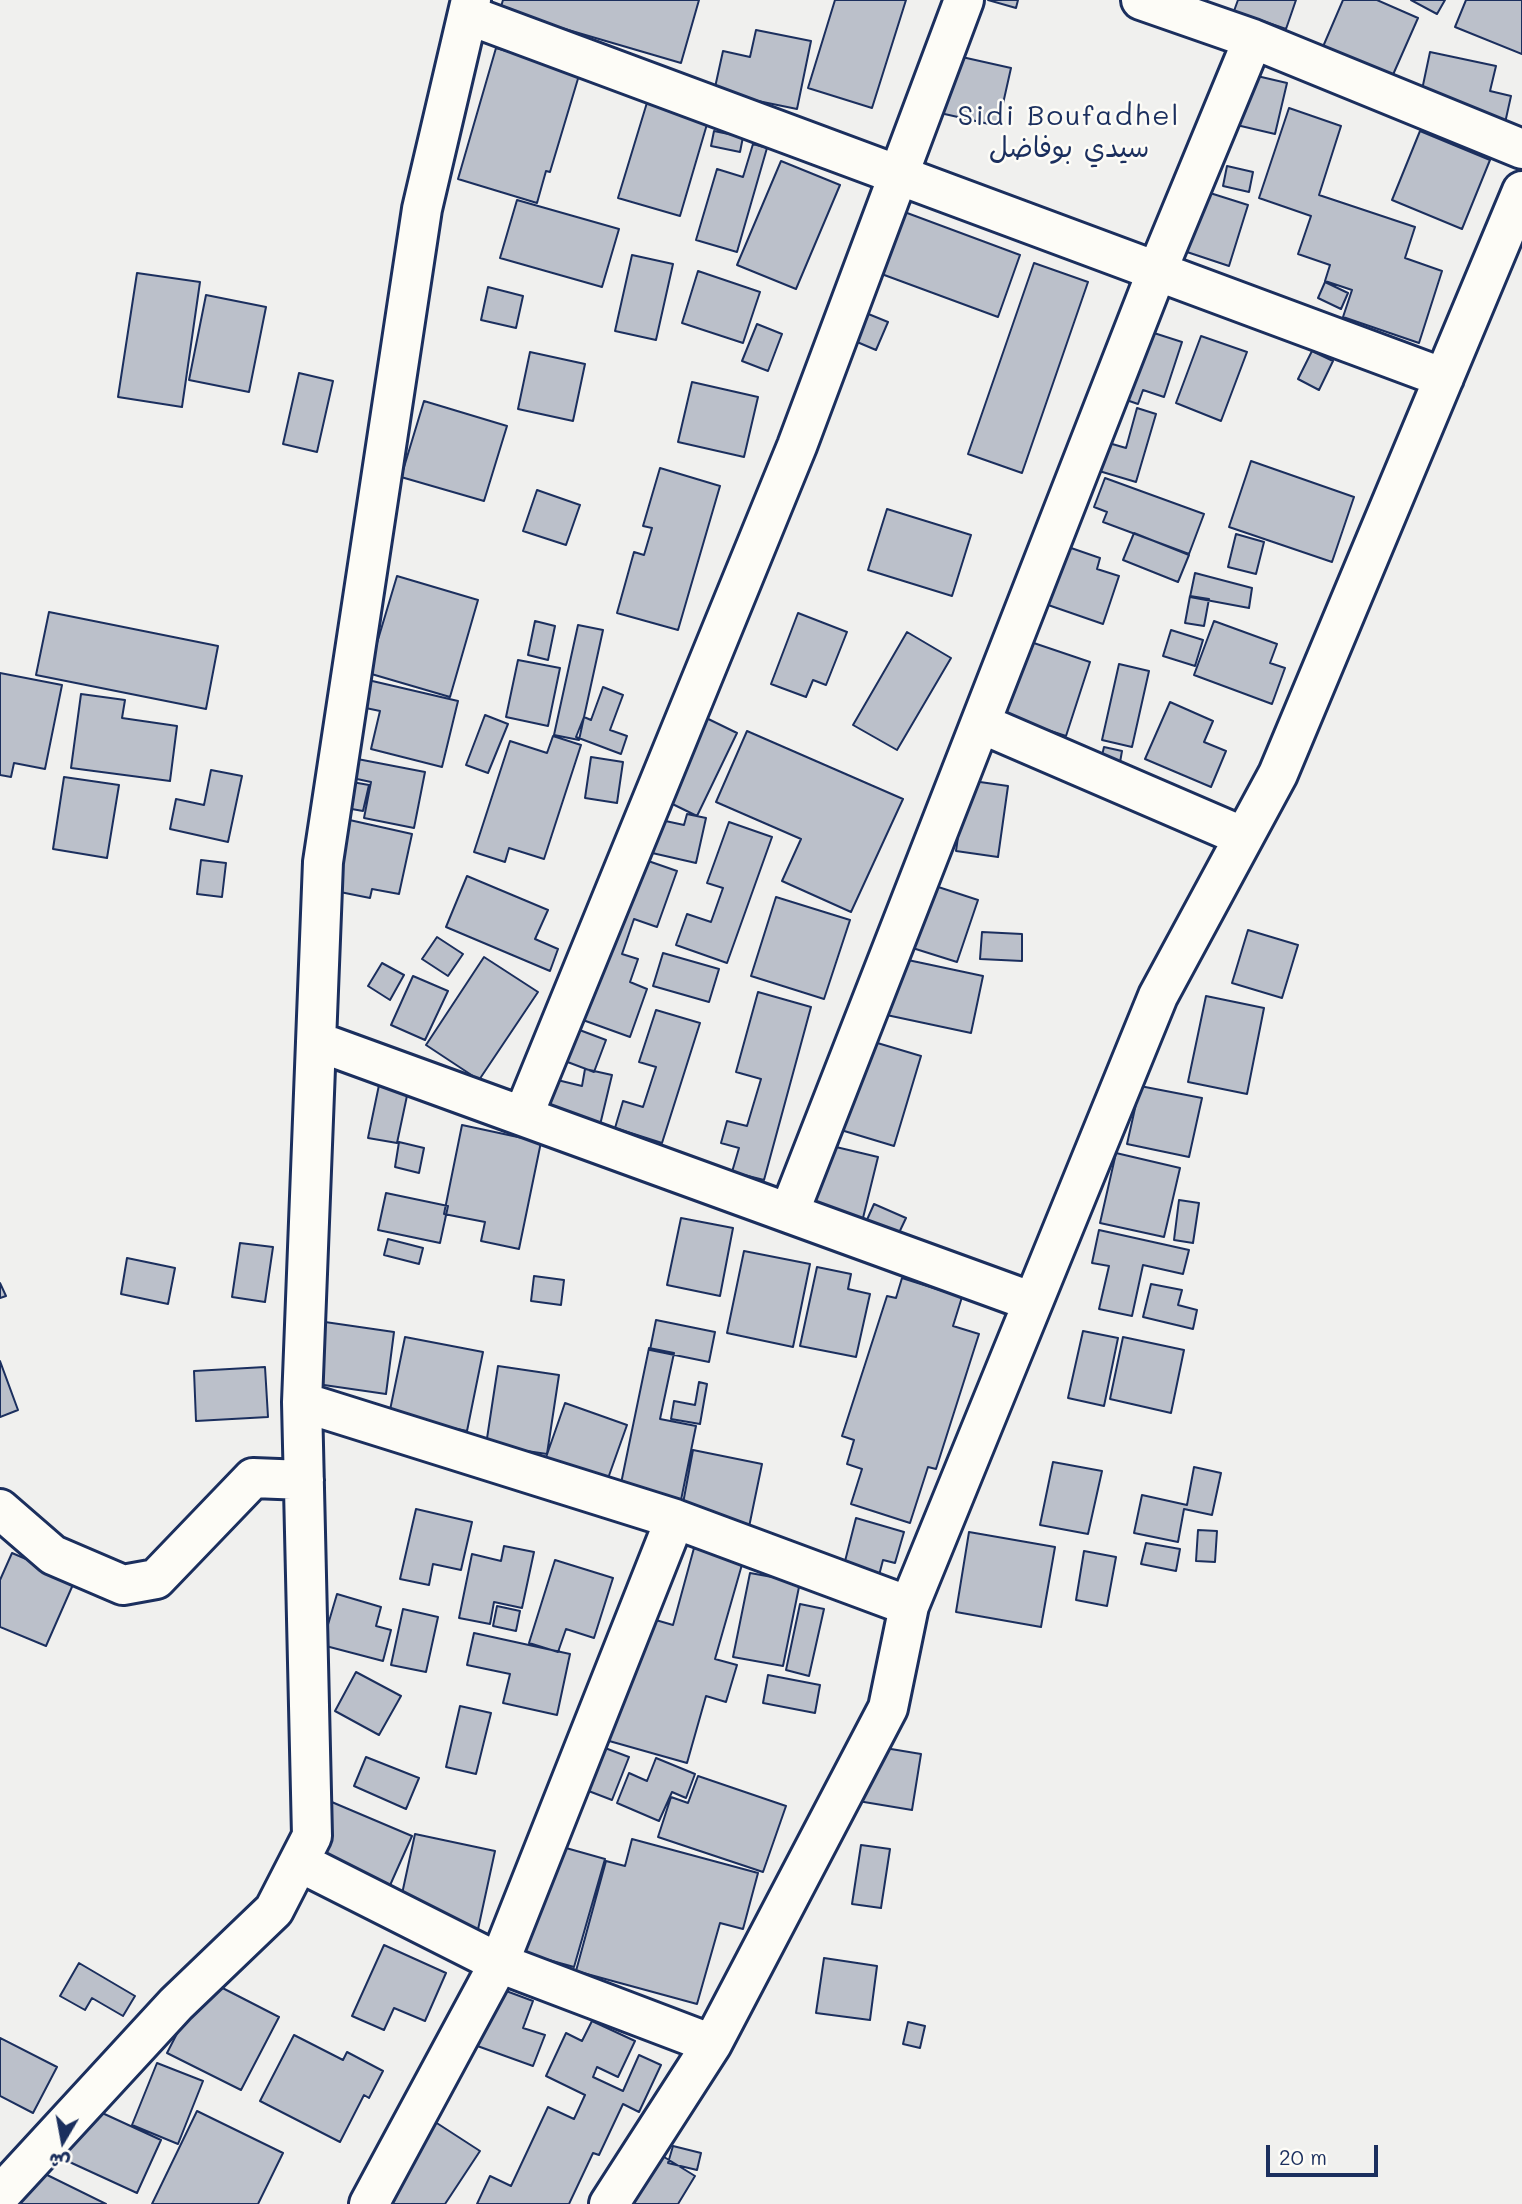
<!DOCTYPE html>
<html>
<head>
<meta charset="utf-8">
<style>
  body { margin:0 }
  #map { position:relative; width:1522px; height:2204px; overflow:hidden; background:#f0f0ee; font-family:Mali,"Playpen Sans Arabic",sans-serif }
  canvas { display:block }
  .north { position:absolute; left:28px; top:2106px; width:70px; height:70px; -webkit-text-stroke:5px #fdfcf7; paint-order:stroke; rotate:190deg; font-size:19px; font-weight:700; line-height:28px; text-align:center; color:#1b2f5e }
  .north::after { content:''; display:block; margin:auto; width:24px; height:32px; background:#1b2f5e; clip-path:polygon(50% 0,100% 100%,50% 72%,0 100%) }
  .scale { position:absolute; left:1266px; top:2145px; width:112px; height:32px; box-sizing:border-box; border:4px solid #1b2f5e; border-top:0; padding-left:9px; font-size:21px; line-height:24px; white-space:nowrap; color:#1b2f5e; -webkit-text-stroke:5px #fdfcf7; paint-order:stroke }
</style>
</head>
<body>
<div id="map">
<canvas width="1522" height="2204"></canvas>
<div class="north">ش</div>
<div class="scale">20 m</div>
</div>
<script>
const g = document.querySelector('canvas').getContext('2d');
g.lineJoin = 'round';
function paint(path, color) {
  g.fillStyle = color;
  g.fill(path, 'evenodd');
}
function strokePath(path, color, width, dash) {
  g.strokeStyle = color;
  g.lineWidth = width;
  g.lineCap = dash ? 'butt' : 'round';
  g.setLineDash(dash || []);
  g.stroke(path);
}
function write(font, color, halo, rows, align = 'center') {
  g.font = font + ' Mali,"Playpen Sans Arabic",sans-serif';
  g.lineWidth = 5;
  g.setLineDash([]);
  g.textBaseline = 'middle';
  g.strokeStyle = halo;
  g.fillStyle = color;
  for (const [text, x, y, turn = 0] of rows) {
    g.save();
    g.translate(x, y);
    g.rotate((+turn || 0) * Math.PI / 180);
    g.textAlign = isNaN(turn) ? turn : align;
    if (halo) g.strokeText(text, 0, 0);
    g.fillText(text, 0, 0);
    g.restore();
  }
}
const building = new Path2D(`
  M503 0H699L681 63 500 10Z
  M835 0H906L872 108 808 88Z
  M988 0H1018L1016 8Z
  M1238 0H1296L1286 29 1234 11Z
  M1343 0H1377L1418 18 1388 86 1319 56Z
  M1411 0H1445L1437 14Z
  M1466 0H1522V54L1455 27Z
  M756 30 811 41 797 109 714 92 723 51 750 57Z
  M496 48 580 72 550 172 546 171 537 203 458 179Z
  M1430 52 1496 66 1490 91 1511 96 1505 123 1419 104Z
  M953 55 1011 68 998 126 940 113Z
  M1240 72 1287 83 1275 134 1228 123Z
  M649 96 710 114 680 216 618 198Z
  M1289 108 1341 126 1319 195 1415 227 1405 258 1442 271 1419 343 1343 317 1352 290 1325 281 1330 265 1298 254 1311 216 1259 198Z
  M714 131 743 137 740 152 711 146Z
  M1420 131 1490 160 1462 229 1392 200Z
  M753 144 767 148 737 252 696 240 717 169 743 177Z
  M781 161 840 185 796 289 737 265Z
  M1227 166 1253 172 1249 192 1223 186Z
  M1191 187 1248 205 1229 266 1172 247Z
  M517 200 619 229 602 287 500 258Z
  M891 207 1020 255 998 317 868 269Z
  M632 255 673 264 656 340 615 331Z
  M1034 263 1088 282 1022 473 968 454Z
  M698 271 760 292 743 343 682 323Z
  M137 273 200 282 182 407 118 397Z
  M1325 282 1348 293 1341 309 1318 298Z
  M488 287 523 296 516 328 481 320Z
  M206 295 266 307 249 392 189 380Z
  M861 311 888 322 876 350 850 339Z
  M757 324 782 334 768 371 742 361Z
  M1129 325 1182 342 1164 397 1143 390 1138 404 1106 393Z
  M1201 336 1247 352 1221 421 1176 403Z
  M1312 351 1333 361 1319 390 1298 379Z
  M530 352 585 364 573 421 518 409Z
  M299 373 333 381 317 452 283 444Z
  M692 382 758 397 744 457 678 442Z
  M424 401 507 426 484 501 401 477Z
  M1137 408 1156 414 1136 482 1079 465 1088 437 1126 448Z
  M1251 461 1354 497 1332 562 1229 527Z
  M660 468 720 486 678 630 617 613 634 552 644 555 652 528 643 526Z
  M1105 478 1204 514 1189 554 1103 522 1107 512 1094 507Z
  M537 490 580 505 566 545 523 531Z
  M887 509 971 535 952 596 868 570Z
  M1134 533 1189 555 1178 582 1123 560Z
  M1236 534 1264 542 1256 574 1228 567Z
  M1045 539 1100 558 1097 569 1119 576 1103 624 1025 597Z
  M1195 573 1252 588 1249 608 1190 597Z
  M397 576 478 600 450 697 368 673Z
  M1190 596 1209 599 1204 626 1185 623Z
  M49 612 218 646 206 709 36 675Z
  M798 613 847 632 826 685 813 680 806 697 771 684Z
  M535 621 555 626 548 660 528 655Z
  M1214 621 1277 644 1270 663 1285 668 1272 704 1194 675Z
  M578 625 603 630 579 740 554 735Z
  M1171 630 1203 640 1195 666 1163 656Z
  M907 632 951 658 897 750 853 725Z
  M1016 637 1090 662 1066 736 992 712Z
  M518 660 560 668 548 726 506 717Z
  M1119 664 1149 671 1132 747 1102 740Z
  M0 673 62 685 45 769 14 763 11 777 0 775Z
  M368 680 458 701 442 767 371 749 380 711 361 707Z
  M603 687 623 695 610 730 627 736 621 754 576 737 584 717 591 720Z
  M81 694 125 700 122 718 177 726 170 781 71 768Z
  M1170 702 1213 721 1204 742 1226 751 1211 787 1145 759Z
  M696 713 737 733 697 816 656 796Z
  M485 715 508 724 488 773 466 765Z
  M747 731 903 799 851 912 782 881 801 839 716 802Z
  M553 736 581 745 544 859 509 848 505 862 474 852 510 741 547 753Z
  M1104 747 1122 751 1119 768 1100 764Z
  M347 757 425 772 414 828 364 818 371 782 343 776Z
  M591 757 623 762 617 803 585 798Z
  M211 770 242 776 228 842 170 829 176 799 204 805Z
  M64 777 119 785 107 858 53 849Z
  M966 780 1008 786 998 857 956 851Z
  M352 782 369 785 363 811 346 808Z
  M687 814 706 818 696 863 639 850 647 817 684 825Z
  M345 819 412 834 399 894 372 889 370 898 330 890Z
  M729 822 772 837 727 963 676 945 687 914 711 922 723 888 707 883Z
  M631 855 677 871 657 927 634 919 622 954 638 959 630 982 647 989 630 1037 569 1015Z
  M201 860 226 863 222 897 197 894Z
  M467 876 548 910 535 939 558 949 550 971 446 927Z
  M923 882 978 900 957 962 903 945Z
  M776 897 850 920 824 999 751 976Z
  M1248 930 1298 945 1282 998 1232 983Z
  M982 932 1022 934V961L980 959Z
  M437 937 463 954 448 976 422 959Z
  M663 953 719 969 709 1002 653 986Z
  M875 953 983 976 971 1033 863 1010Z
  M484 957 538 992 479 1080 426 1045Z
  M382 963 404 975 390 1000 368 986Z
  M413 976 448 991 425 1040 391 1025Z
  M758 992 811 1007 764 1180 732 1172 739 1148 721 1143 727 1121 747 1126 761 1079 736 1072Z
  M1206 996 1264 1008 1247 1094 1188 1082Z
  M656 1010 700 1023 662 1143 615 1128 623 1101 643 1107 656 1067 639 1062Z
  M569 1026 606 1040 594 1072 557 1058Z
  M864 1039 921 1056 894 1146 821 1124Z
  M585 1069 612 1075 600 1125 537 1110 545 1077 582 1086Z
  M379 1085 408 1091 397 1143 368 1138Z
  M1140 1086 1202 1098 1189 1157 1127 1144Z
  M462 1125 541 1142 519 1249 481 1241 485 1222 444 1214Z
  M399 1142 424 1148 419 1173 395 1167Z
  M815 1142 878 1157 862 1222 800 1207Z
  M1116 1153 1180 1168 1164 1237 1100 1223Z
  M386 1193 448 1206 440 1243 378 1230Z
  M1179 1200 1199 1203 1193 1243 1174 1240Z
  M874 1204 906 1218 897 1237 866 1222Z
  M681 1218 733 1228 720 1296 667 1285Z
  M1099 1230 1189 1250 1183 1274 1143 1265 1132 1316 1099 1309 1109 1266 1092 1263Z
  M388 1239 423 1248 419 1264 384 1255Z
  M240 1243 273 1247 265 1302 232 1297Z
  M744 1251 810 1264 793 1347 727 1333Z
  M127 1258 175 1268 168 1304 121 1294Z
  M817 1267 851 1274 848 1289 870 1294 856 1357 800 1346Z
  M534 1276 564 1280 561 1305 531 1301Z
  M902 1278 962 1297 953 1326 979 1334 936 1469 928 1467 910 1523 851 1504 862 1469 847 1464 854 1440 842 1436 887 1296 896 1298Z
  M0 1283 6 1296 0 1298Z
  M1151 1284 1182 1290 1178 1305 1197 1310 1193 1329 1143 1317Z
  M656 1320 715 1332 709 1362 650 1350Z
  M325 1322 394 1332 386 1394 317 1384Z
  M1083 1331 1118 1338 1104 1406 1068 1398Z
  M405 1337 483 1352 467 1431 389 1415Z
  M1123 1337 1184 1350 1171 1413 1110 1399Z
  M649 1348 674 1353 660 1419 696 1426 679 1510 618 1498Z
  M0 1361 18 1410 0 1417Z
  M498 1366 559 1375 547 1454 486 1445Z
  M265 1367 268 1417 196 1421 194 1371Z
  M699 1382 707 1384 700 1424 671 1419 674 1401 695 1405Z
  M565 1403 627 1425 606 1484 544 1463Z
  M693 1450 762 1464 749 1527 681 1514Z
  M1053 1462 1102 1471 1088 1534 1040 1525Z
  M1194 1467 1221 1473 1212 1515 1184 1509 1178 1542 1134 1533 1142 1495 1187 1505Z
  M416 1509 472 1522 461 1570 433 1564 429 1585 400 1579Z
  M856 1518 904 1532 895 1563 883 1560 877 1583 842 1573Z
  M1198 1530 1217 1531 1215 1562 1196 1561Z
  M969 1532 1055 1547 1041 1627 956 1612Z
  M1146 1543 1180 1549 1176 1571 1141 1564Z
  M504 1546 534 1552 522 1608 494 1602 490 1624 459 1618 472 1554 501 1561Z
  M694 1548 743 1561 715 1659 737 1665 726 1702 706 1696 687 1763 588 1735 635 1614 673 1625Z
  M1084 1551 1116 1557 1107 1606 1076 1600Z
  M12 1553 75 1580 46 1646 0 1627V1580Z
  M555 1560 613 1578 594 1638 566 1629 558 1652 529 1643Z
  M750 1573 800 1582 783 1666 733 1657Z
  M337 1594 381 1607 376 1626 391 1630 383 1661 322 1645Z
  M800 1604 824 1609 809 1676 786 1670Z
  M497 1606 520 1611 516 1631 493 1626Z
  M403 1609 438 1617 426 1672 391 1665Z
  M474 1633 570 1654 557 1715 503 1703 510 1674 467 1665Z
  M356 1672 401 1696 379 1735 335 1711Z
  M768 1675 820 1685 815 1713 763 1703Z
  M460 1706 491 1713 476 1774 446 1767Z
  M589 1742 629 1757 612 1800 573 1785Z
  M867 1745 921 1754 912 1810 858 1801Z
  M366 1757 419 1778 406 1809 354 1786Z
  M656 1758 695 1774 686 1798 672 1792 659 1821 617 1803 629 1773 647 1781Z
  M698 1776 786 1806 763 1872 658 1837 671 1797 688 1803Z
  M327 1800 412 1836 387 1892 303 1855Z
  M415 1834 495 1851 477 1934 397 1917Z
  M527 1837 605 1859 574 1967 502 1947Z
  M632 1839 758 1873 743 1929 720 1923 697 2004 576 1971 606 1861 625 1866Z
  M861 1845 890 1849 881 1908 852 1904Z
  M384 1945 446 1973 425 2021 394 2008 384 2030 352 2016Z
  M824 1958 877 1966 870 2020 816 2013Z
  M79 1963 135 1996 123 2016 92 1998 85 2010 60 1996Z
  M205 1979 279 2017 241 2090 167 2053Z
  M490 1985 533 2001 523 2028 545 2035 533 2066 469 2043Z
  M592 2021 635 2041 618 2077 597 2067 593 2077 623 2091 639 2055 661 2065 639 2112 623 2104 599 2155 593 2153 569 2204H477L490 2176 511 2186 548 2107 574 2119 585 2095 546 2076 566 2033 582 2041Z
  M908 2022 925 2026 920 2048 903 2044Z
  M294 2035 343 2060 347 2052 383 2071 369 2098 364 2095 340 2142 260 2101Z
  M0 2038 57 2067 33 2113 0 2096Z
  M157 2063 203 2081 178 2144 132 2125Z
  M87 2106 161 2140 137 2193 63 2159Z
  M412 2107 480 2151 445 2204H350Z
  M197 2111 283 2153 258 2204H152Z
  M673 2146 701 2153 697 2170 668 2163Z
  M656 2152 695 2176 678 2204H625Z
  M35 2169 106 2204H18Z`);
paint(building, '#bbc0ca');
strokePath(building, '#1b2f5e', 2);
const minor = new Path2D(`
  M1141 0 1253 39 1522 149
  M468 15 1444 378
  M982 724 1244 837
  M316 1041 1033 1302
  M523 1116 797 446 964 0
  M789 1213 1157 271 1253 39
  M302 1402 675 1519 909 1606
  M0 1509 53 1555 123 1585 156 1579 253 1478 304 1480
  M299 1862 499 1963 712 2044
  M0 2195 176 2004 274 1910 312 1836 302 1402 323 862 422 209 471 0
  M369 2204 499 1963 675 1519
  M609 2204 712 2044 888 1708 909 1606 1158 996 1278 774 1522 191`);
strokePath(minor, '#1b2f5e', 44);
strokePath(minor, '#fdfcf7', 38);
g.letterSpacing = '2px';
write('28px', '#1b2f5e', '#fdfcf7', [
  ["Sidi Boufadhel",1069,116],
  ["سيدي بوفاضل",1069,148]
]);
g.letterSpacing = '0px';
</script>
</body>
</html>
